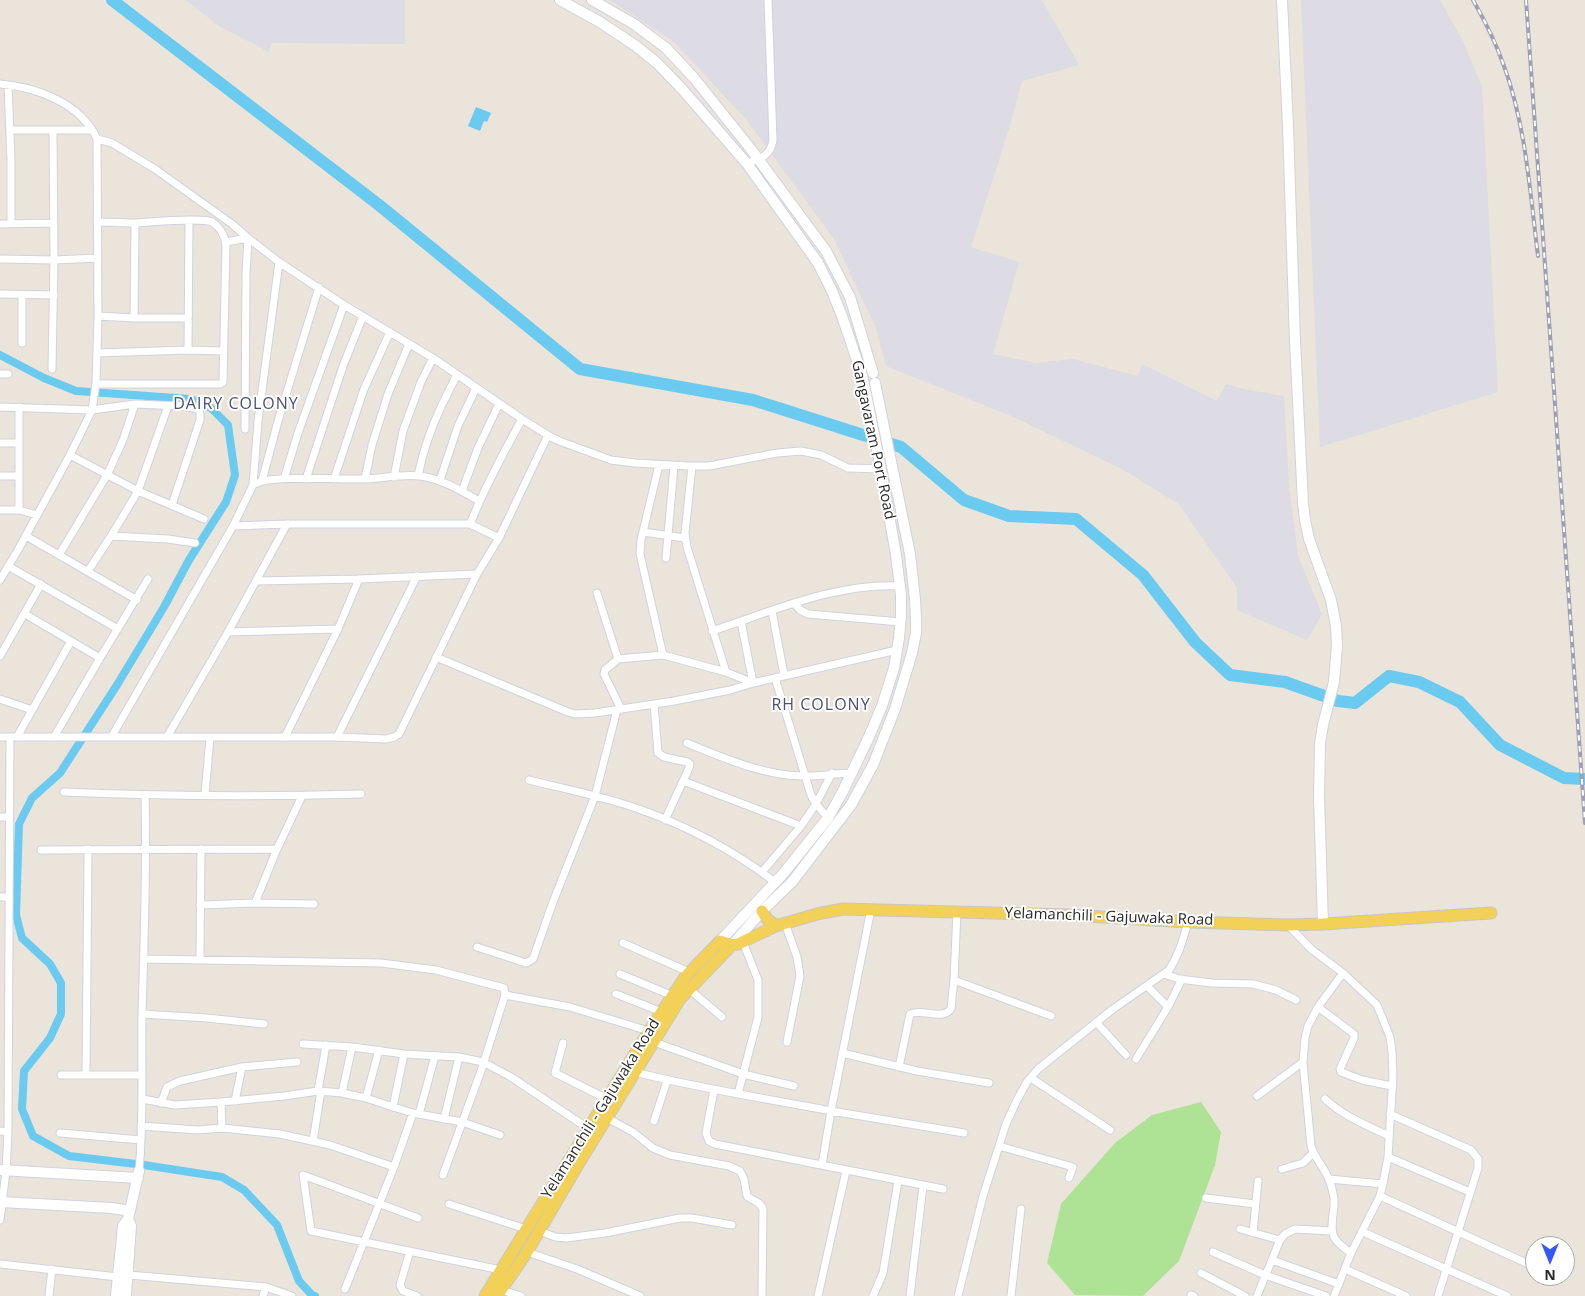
<!DOCTYPE html>
<html>
<head>
<meta charset="utf-8">
<style>
  body { margin:0 }
  #map { position:relative; width:1585px; height:1296px; overflow:hidden; background:#ebe4da; font-family:"Open Sans",sans-serif }
  canvas { display:block }
  .north { position:absolute; left:1525px; top:1236px; width:50px; height:50px; box-sizing:border-box; background:#fff; border:1px solid #a9a9a9; border-radius:50%; rotate:180deg; font-size:14px; font-weight:700; line-height:20px; text-align:center; color:#292929 }
  .north::after { content:''; display:block; margin:auto; width:18px; height:22px; background:#3657fd; clip-path:polygon(50% 0,100% 100%,50% 72%,0 100%) }
</style>
</head>
<body>
<div id="map">
<canvas width="1585" height="1296"></canvas>
<div class="north">N</div>
</div>
<script>
const g = document.querySelector('canvas').getContext('2d');
g.lineJoin = 'round';
function paint(path, color) {
  g.fillStyle = color;
  g.fill(path, 'evenodd');
}
function strokePath(path, color, width, dash) {
  g.strokeStyle = color;
  g.lineWidth = width;
  g.lineCap = dash ? 'butt' : 'round';
  g.setLineDash(dash || []);
  g.stroke(path);
}
function write(font, color, halo, rows, align = 'center') {
  g.font = font + ' "Open Sans",sans-serif';
  g.lineWidth = 4;
  g.setLineDash([]);
  g.textBaseline = 'middle';
  g.strokeStyle = halo;
  g.fillStyle = color;
  for (const [text, x, y, turn = 0] of rows) {
    g.save();
    g.translate(x, y);
    g.rotate((+turn || 0) * Math.PI / 180);
    g.textAlign = isNaN(turn) ? turn : align;
    if (halo) g.strokeText(text, 0, 0);
    g.fillText(text, 0, 0);
    g.restore();
  }
}
paint(new Path2D(`
  M186 0H405V44L271 43 269 52 219 26Z
  M610 0H1042L1079 65 1022 81 1009 129 971 247 1019 262 993 354 1035 363 1073 359 1138 376 1142 364 1217 401 1226 384 1248 390 1284 396 1289 486 1298 556 1322 614 1307 640 1237 610V588L1179 504 1120 468 1009 415 886 366 876 328 834 239 746 119 674 42Z
  M1301 0H1440L1463 41 1482 87 1498 392 1320 447Z`), '#dddbe3');
paint(new Path2D(`
  M1201 1102 1221 1132 1215 1165 1179 1261 1143 1296 1075 1295 1047 1263 1061 1204 1115 1143 1152 1115Z`), '#aee395');
paint(new Path2D(`
  M476 107 491 113 487 122 484 121 480 131 468 126Z`), '#6acaf0');
strokePath(new Path2D(`
  M0 355 44 378 76 391 190 399 211 408 228 425 235 475 226 502 189 560 164 607 117 685 60 773 32 798 19 824 16 915 22 938 50 964 61 983V1014L50 1038 24 1071 22 1109 33 1136 69 1156 144 1165 222 1177 244 1190 277 1225 299 1281 312 1295 315 1296`), '#6acaf0', 8);
strokePath(new Path2D(`
  M112 0 379 205 580 369 753 400 901 447 964 500 1009 516 1076 519 1143 575 1195 642 1230 675 1285 682 1338 701 1355 703 1389 676 1419 682 1460 702 1500 745 1564 778 1585 779`), '#6acaf0', 12);
const street = new Path2D(`
  M0 84C36 87 81 103 97 139L98 316 96 384 92 410 70 455 18 550 0 580
  M8 85 11 160V224
  M10 130H92
  M97 139 112 143 155 169 232 224 248 238 279 262 344 305 433 358 522 419 551 437 562 442 611 460 635 463 688 466H709L777 453 801 451 821 455 848 468 881 469
  M747 163C761 159 771 155 773 140L768 0
  M0 224 53 223
  M226 242 248 238 246 274 245 429
  M0 259 54 260 98 258
  M0 294 54 295
  M98 316 134 318H188
  M134 318 135 223
  M22 343V295
  M188 350 189 220
  M97 353 188 350 224 351
  M52 369 54 260 53 130
  M0 374H8
  M96 384H220L223 382 226 245C225 236 220 227 212 222 201 217 152 222 137 223 124 223 111 222 98 222
  M0 407 92 410 135 404 183 406 194 408 199 410 200 414V420L172 505
  M19 407V510
  M0 443H19
  M70 455 138 491 204 519
  M659 465 641 540 640 554 663 655 726 672 753 683 775 678 811 795 816 804 828 818
  M692 466 685 533 687 547 726 672
  M0 476H19
  M418 476C426 437 439 409 457 375
  M394 477 403 431 421 382 433 358
  M284 479 298 433 344 305
  M306 479 343 366 363 316
  M334 479 364 389 390 332
  M365 479 372 445 388 394 409 344
  M440 480 458 426 476 388
  M262 481 278 421 319 287
  M253 485 258 421 279 262
  M462 491 478 448 499 404
  M0 510H19L37 515
  M470 524C485 487 503 454 522 419
  M233 526 287 524H470L499 538
  M643 532 685 538
  M26 536 137 600
  M111 536 168 539 195 543
  M59 555 107 475 123 440 135 404
  M666 558 674 466
  M8 566 118 629
  M88 571 111 536 138 491 168 406
  M256 581 359 579 477 574
  M597 593 618 659 605 670 604 674 621 709
  M794 603 800 610 808 614 901 622
  M772 611 784 675
  M25 614 100 658
  M712 631C773 611 835 583 900 586
  M228 632 338 629
  M0 656 41 584
  M436 657 568 712 575 714 595 713 674 701 730 690 753 683 741 621
  M618 659 663 655
  M775 678 897 650
  M0 699 32 710
  M654 704 658 753 664 757 687 762 690 764 689 768 665 820
  M112 736 233 526 253 485C268 474 343 480 366 479 383 478 403 474 420 476 442 479 460 490 479 501
  M0 737H337L386 739 394 737 399 734 477 574 499 538 548 435
  M17 737 71 641
  M54 737 100 658 148 579
  M167 737 228 632 287 524
  M285 737 338 629 359 579
  M337 737 417 576
  M687 743C724 758 762 775 802 776 818 777 835 773 852 773
  M529 780C565 789 601 796 636 808 685 825 734 851 775 882
  M683 781 801 826
  M64 792C163 796 262 797 361 794
  M205 795 210 737
  M0 817H9
  M41 850 277 849
  M762 872 801 826 816 804 832 773
  M0 897H9
  M255 903 277 849 302 796
  M200 905 255 903 314 904
  M785 923 797 957 800 976 787 1042
  M1288 925 1311 949 1343 973 1377 1005 1390 1037 1392 1052 1393 1076 1388 1157 1383 1184 1380 1196 1351 1253 1334 1296
  M623 943 689 972
  M477 947 526 963 533 959 553 902 595 796 617 710
  M144 959 381 963 436 970 504 988 505 995 481 1071 443 1175
  M200 960 201 849
  M1343 973 1318 1007 1308 1026 1305 1038 1303 1062 1311 1146C1315 1159 1325 1168 1329 1180 1332 1186 1333 1193 1334 1199 1335 1211 1329 1226 1334 1237 1338 1244 1345 1249 1351 1253
  M620 974 673 996
  M1164 974 1179 979 1212 983 1253 984 1276 990 1296 1000
  M954 980 1051 1016
  M1147 986 1168 1007
  M689 989 722 1017
  M616 994 662 1012
  M505 995 570 1007 649 1031
  M1318 1007 1354 1034V1038L1340 1069 1341 1072 1362 1080 1392 1086
  M142 1014 207 1018 264 1024
  M1096 1022 1126 1055
  M654 1042 743 1074 794 1086
  M563 1043 555 1073 607 1099
  M303 1044 352 1047 404 1054
  M842 1053 917 1071 989 1083
  M1136 1059 1168 1007 1182 979
  M899 1067 910 1014C923 1008 941 1021 951 1009L954 980 957 911
  M635 1072C700 1089 766 1098 831 1111L871 909
  M61 1075H142
  M86 1075 88 849
  M1031 1078 1110 1130
  M714 1090 706 1133 709 1141 715 1144 943 1189
  M318 1091 326 1045
  M342 1093 352 1047
  M738 1094 758 1017V980L743 942
  M1257 1096 1303 1062
  M366 1098 379 1050
  M142 1099 175 1105 221 1102
  M1325 1099C1343 1116 1366 1125 1389 1136
  M235 1101 242 1067
  M161 1103 167 1087 180 1081 242 1067 297 1062
  M393 1107 413 1113 462 1122 500 1135
  M419 1114 435 1056
  M1390 1114 1471 1150 1478 1159V1168L1438 1296
  M607 1118 633 1132 653 1148 670 1155 729 1166 740 1171 744 1179 747 1196C753 1201 760 1201 763 1209L762 1296
  M444 1119 459 1057
  M654 1121 667 1081
  M141 1126 198 1130 222 1128 280 1134 330 1145 394 1167
  M222 1128 221 1102 284 1096 318 1091 342 1093 366 1098 393 1107 404 1054 459 1057 483 1062 511 1077 589 1129
  M0 1131 8 1132
  M60 1133 141 1140
  M313 1141 321 1091
  M999 1146 1073 1167 1069 1178
  M1388 1157 1470 1192
  M822 1165 831 1111 964 1133
  M1282 1169 1303 1163 1313 1153
  M139 1171C144 1119 141 1067 142 1015 144 942 147 869 145 795
  M1329 1179 1383 1184
  M1380 1196 1535 1267
  M1206 1198 1255 1204
  M449 1204 526 1229
  M418 1218 303 1175 311 1231 501 1270
  M0 1220 6 1171 8 1132 10 737
  M1240 1229 1280 1240
  M540 1231 555 1237 566 1238 605 1233 680 1218H692L732 1225
  M1363 1232 1507 1296
  M1253 1233 1258 1181
  M410 1251 400 1285 403 1291 417 1296
  M527 1252 577 1269 640 1296
  M1213 1252 1265 1275 1326 1296
  M1272 1260 1339 1284
  M0 1264 118 1277
  M1345 1269 1406 1296
  M1201 1273 1245 1296
  M129 1275 266 1287 263 1296
  M266 1287 292 1296
  M345 1289 394 1167 413 1113
  M501 1290 521 1296
  M1191 1295 1194 1296
  M49 1296 52 1269
  M818 1296 846 1171
  M873 1296 883 1273 898 1181
  M910 1296 923 1186
  M958 1296 983 1196 1006 1124 1017 1100 1027 1082 1038 1069 1113 1009 1169 970C1179 955 1183 939 1188 922
  M1011 1296 1021 1209
  M1257 1296 1280 1240 1285 1234 1295 1229 1332 1231`);
const secondary = new Path2D(`
  M560 0 600 22 636 46 657 63 683 90 748 165 818 263 832 291 842 316 862 375 880 464 896 555 901 595V617L899 638 894 668 882 706 868 739 842 793 828 818 783 874 720 941
  M592 0 634 24 666 48 694 78 750 148 826 251 850 297 873 373
  M1282 0 1288 126 1295 341 1303 503 1305 520 1309 539 1331 600 1336 626 1337 646 1334 682 1323 725 1320 743 1319 796 1323 924
  M732 945 762 911 792 882 851 805 873 765 895 709 912 653 916 633V619L915 599 910 554 875 383
  M0 1170 138 1178
  M0 1202 112 1208 130 1211
  M116 1296 123 1226 128 1219 139 1171
  M126 1296 131 1226 128 1219`);
const primary = new Path2D(`
  M762 911 767 919 776 926
  M485 1296 649 1031 685 977 720 941 732 945 738 944 776 926 817 914 843 909 1069 915 1188 922 1288 925 1323 924 1491 913
  M497 1296 527 1252 579 1163 680 999 732 945`);
strokePath(street, '#cfd2e2', 9);
strokePath(secondary, '#cfd2e2', 12);
strokePath(primary, '#c7c7c7', 13);
strokePath(street, '#fff', 7);
strokePath(secondary, '#fff', 10);
strokePath(primary, '#f3d158', 11);
const rail = new Path2D(`
  M1473 0C1485 21 1496 43 1504 66 1526 126 1530 193 1538 256
  M1526 0 1585 823`);
strokePath(rail, '#9da0b4', 4);
strokePath(rail, '#fff', 2, [5.5]);
write('15px', '#292929', '#fff', [
  ["Gangavaram Port Road",873,440,78],
  ["Yelamanchili - Gajuwaka Road",1109,917,2],
  ["Yelamanchili - Gajuwaka Road",601,1109,-58]
]);
g.letterSpacing = '1px';
write('16px', '#49507a', '#fff', [
  ["DAIRY COLONY",236,404],
  ["RH COLONY",821,705]
]);
g.letterSpacing = '0px';
</script>
</body>
</html>
